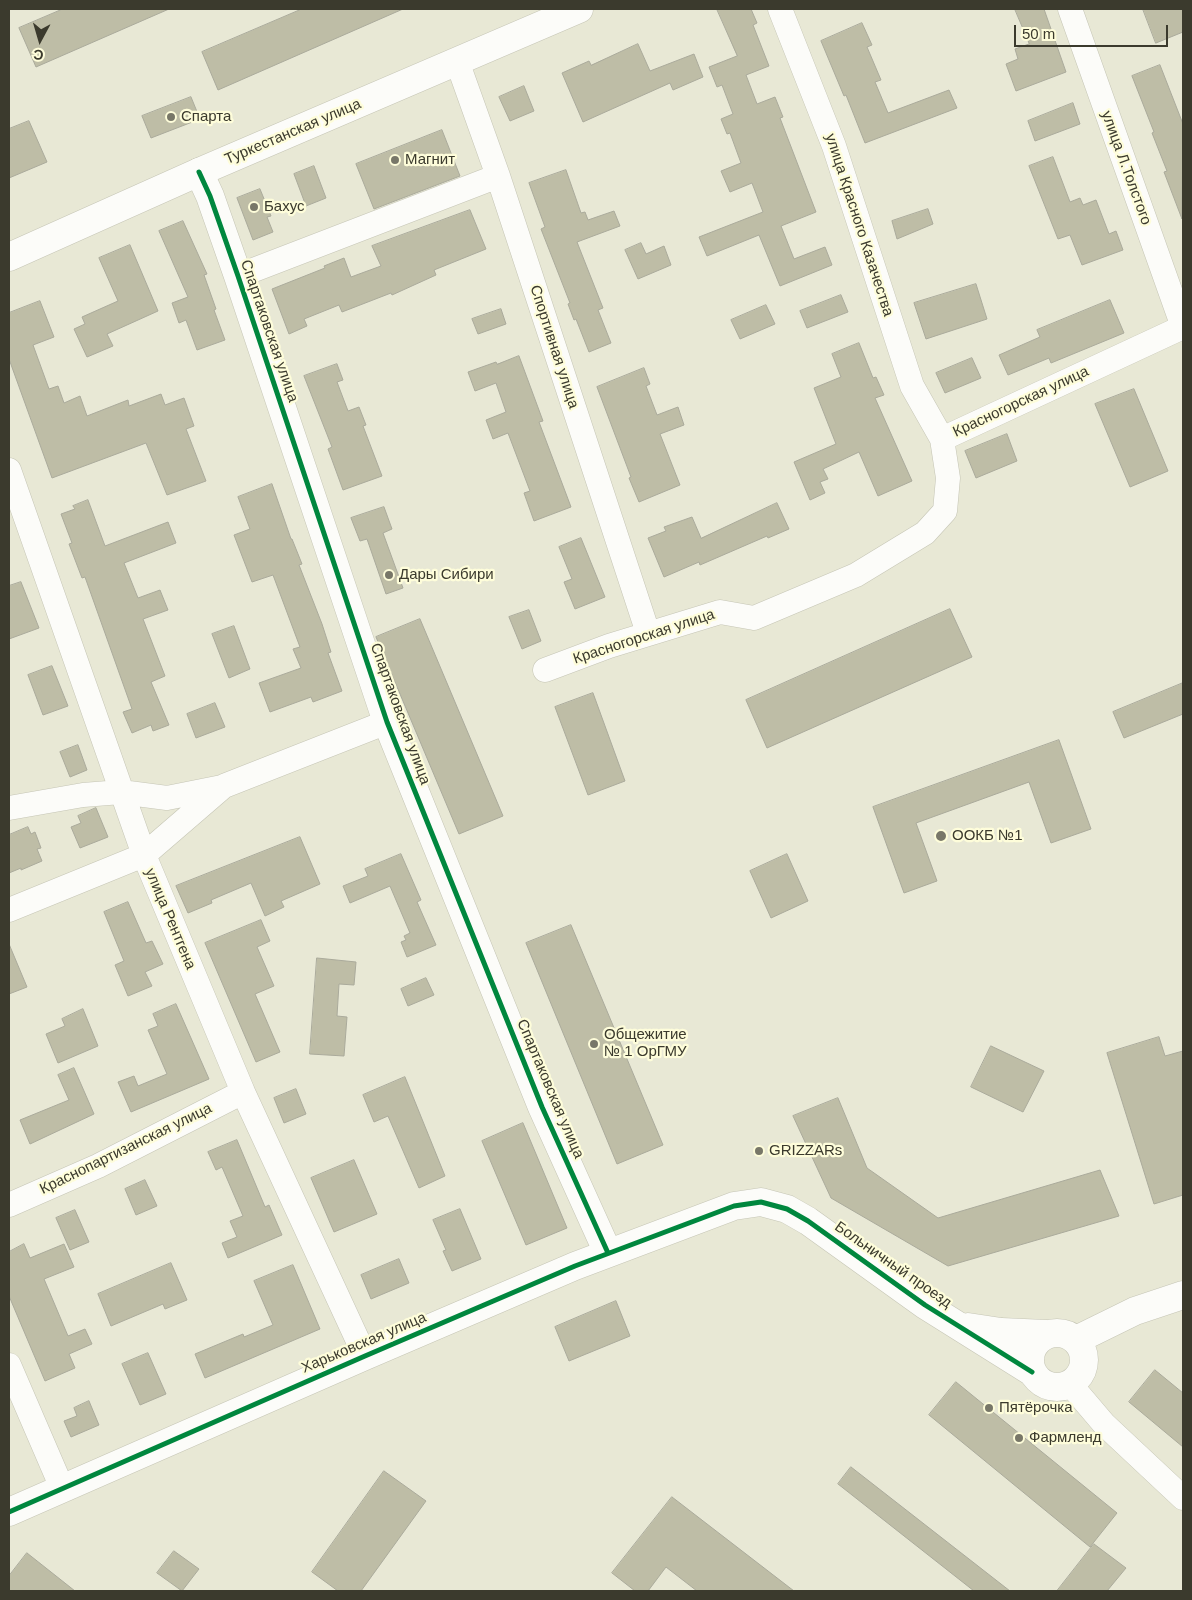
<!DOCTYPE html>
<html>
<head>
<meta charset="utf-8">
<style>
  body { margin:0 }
  #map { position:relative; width:1192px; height:1600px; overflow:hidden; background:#e8e8d5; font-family:Arial,sans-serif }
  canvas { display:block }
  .frame { position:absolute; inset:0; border:10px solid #3b3a2d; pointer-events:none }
  .north { position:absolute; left:15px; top:15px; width:50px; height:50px; -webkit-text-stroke:4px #fefdda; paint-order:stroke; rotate:186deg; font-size:14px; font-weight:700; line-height:20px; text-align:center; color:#3b3a2d }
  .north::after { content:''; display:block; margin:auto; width:18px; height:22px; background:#3b3a2d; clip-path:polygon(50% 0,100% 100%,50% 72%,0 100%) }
  .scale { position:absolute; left:1014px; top:25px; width:154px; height:22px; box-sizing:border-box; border:2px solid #3b3a2d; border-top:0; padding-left:6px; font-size:15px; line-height:18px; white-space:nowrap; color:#3b3a2d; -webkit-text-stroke:4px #fefdda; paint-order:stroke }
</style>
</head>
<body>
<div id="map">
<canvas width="1192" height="1600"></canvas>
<div class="frame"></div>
<div class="north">С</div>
<div class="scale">50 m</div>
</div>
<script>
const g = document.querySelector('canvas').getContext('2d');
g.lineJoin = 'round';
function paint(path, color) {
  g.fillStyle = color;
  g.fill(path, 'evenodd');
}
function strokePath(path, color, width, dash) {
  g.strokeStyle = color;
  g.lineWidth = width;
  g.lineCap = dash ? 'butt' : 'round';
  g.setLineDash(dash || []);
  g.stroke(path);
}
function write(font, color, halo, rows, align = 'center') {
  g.font = font + ' Arial,sans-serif';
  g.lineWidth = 4.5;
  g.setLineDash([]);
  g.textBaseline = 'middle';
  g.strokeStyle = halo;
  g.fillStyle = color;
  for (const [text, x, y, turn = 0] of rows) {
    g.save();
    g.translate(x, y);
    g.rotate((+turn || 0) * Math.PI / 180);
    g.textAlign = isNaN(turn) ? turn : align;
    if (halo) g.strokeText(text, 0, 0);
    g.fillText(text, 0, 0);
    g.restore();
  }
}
const building = new Path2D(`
  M63 9H169L36 67 19 28Z
  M302 9H403L218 90 202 52Z
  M717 9H751L757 23 753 25 769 66 746 75 757 104 775 97 783 117 780 118 816 212 781 226 794 259 825 247 832 265 780 286 759 235 707 256 699 237 763 212 752 183 730 192 721 171 741 163 730 133 727 134 721 119 733 114 722 85 717 87 709 67 737 56Z
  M1015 9H1044L1066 72 1016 91 1006 64 1018 59 1015 49 1029 44Z
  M1143 9H1183V32L1156 43Z
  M862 23 872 45 867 47 881 80 875 82 888 113 949 90 957 108 865 143 846 95 844 96 821 41Z
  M638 44 650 71 694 54 703 77 673 90 670 83 583 122 562 73 589 61 591 65Z
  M1160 65 1183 124 1182 219 1164 172 1167 171 1152 133 1154 132 1132 76Z
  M524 86 534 111 510 121 499 97Z
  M191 97 200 119 151 138 142 116Z
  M1073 103 1080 124 1035 141 1028 121Z
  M29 121 47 162 9 178V129Z
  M442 130 460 176 374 209 356 164Z
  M1053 157 1070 202 1080 198 1083 205 1096 200 1109 234 1116 231 1123 250 1082 265 1070 235 1058 239 1029 166Z
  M314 166 326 198 306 206 294 174Z
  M566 170 581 213 585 212 588 220 614 211 620 226 577 242 603 308 598 310 611 343 589 352 576 319 574 320 568 304 570 303 541 229 545 227 529 183Z
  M260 189 271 216 267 217 273 232 253 240 237 198Z
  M928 209 933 224 897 239 892 221Z
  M470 210 486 249 434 270 436 275 392 295 391 293 342 312 339 305 304 319 307 326 289 334 272 289 325 268 324 266 344 258 351 277 381 266 372 246Z
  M183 221 207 274 204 275 216 309 214 310 225 340 197 350 186 320 179 323 172 303 188 297 159 231Z
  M641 243 646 254 664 246 671 265 638 279 625 250Z
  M130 245 158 311 107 334 113 346 87 357 74 329 85 324 82 317 118 301 99 258Z
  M976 284 987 319 926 339 914 303Z
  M841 295 848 312 807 328 800 311Z
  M1110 300 1124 333 1051 363 1049 358 1008 375 999 355 1040 337 1037 330Z
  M40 301 54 337 33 345 49 389 58 386 64 403 80 396 87 416 128 400 129 406 161 394 165 405 184 398 194 426 186 429 206 481 167 495 146 443 52 478 9 359V313Z
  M766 305 775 324 740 339 731 320Z
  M501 309 506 324 478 334 472 319Z
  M859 343 873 378 876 377 884 395 875 398 912 481 878 496 859 452 823 469 828 479 820 482 825 493 810 500 794 462 836 444 814 388 841 377 832 354Z
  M519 356 543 421 539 422 571 507 534 521 524 493 530 491 508 433 493 439 486 420 506 412 496 383 475 391 468 372 496 362 497 364Z
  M972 358 981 378 945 393 936 373Z
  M337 364 343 380 337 382 348 411 359 407 366 425 363 426 382 476 343 490 328 449 332 447 304 376Z
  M644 368 650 384 646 386 657 415 678 407 684 425 660 434 680 485 639 502 629 478 631 477 597 387Z
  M1134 389 1168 471 1130 487 1095 404Z
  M1007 434 1017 461 976 478 965 451Z
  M272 484 291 539H292L302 564 299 565 322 624 331 652 328 653 342 691 313 702 311 697 270 712 259 683 301 668 293 649 300 647 273 575 252 582 234 535 250 529 238 497Z
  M88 500 105 546 168 522 176 543 124 563 138 598 160 590 168 610 143 619 165 676 151 682 169 725 153 731 151 725 132 733 123 712 132 709 85 577 82 578 69 544 72 543 61 514 75 509 73 506Z
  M777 503 789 529 768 538 767 536 700 565 699 562 664 577 648 538 666 531 664 527 692 517 701 538Z
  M384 507 392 529 383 533 403 588 386 594 367 539 360 541 351 518Z
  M581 538 605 597 575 609 564 582 572 579 559 547Z
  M21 582 39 628 9 639V586Z
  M950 609 972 657 767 748 746 700Z
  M529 610 541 641 522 649 509 617Z
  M420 619 503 816 459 834 376 637Z
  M234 626 250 669 229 678 212 634Z
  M52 666 68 706 43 715 28 675Z
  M1183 683V714L1124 738 1113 712Z
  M593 693 625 781 588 795 555 707Z
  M215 703 225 727 196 738 187 714Z
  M1059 740 1091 829 1051 843 1029 782 916 823 937 881 904 893 873 807Z
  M78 745 87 770 70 777 60 752Z
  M96 808 108 837 80 848 71 827 81 823 78 816Z
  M28 827 31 834 35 832 41 848 37 849 42 861 21 870V868L9 873V835Z
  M300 837 320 884 281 901 284 907 265 916 251 883 211 900 212 903 188 913 176 886Z
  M401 854 421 900 417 902 436 945 407 957 401 942 406 940 404 936 410 933 390 886 350 903 343 886 368 876 365 869Z
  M787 854 808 901 771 918 750 871Z
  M128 902 146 943 152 941 163 964 145 972 152 986 128 996 115 965 124 961 104 912Z
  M261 920 270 941 257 947 274 986 255 994 280 1052 256 1062 205 943Z
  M571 925 663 1145 617 1164 526 943Z
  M9 944 27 987 9 994Z
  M317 958 356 962 354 985 339 984 337 1016 347 1017 344 1056 310 1054Z
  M426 978 434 995 408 1006 401 989Z
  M176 1004 209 1079 131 1112 118 1082 134 1076 138 1086 167 1074 148 1030 158 1026 153 1014Z
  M83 1009 98 1046 58 1063 46 1034 65 1026 62 1019Z
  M1159 1037 1165 1056 1183 1051V1195L1154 1204 1107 1053Z
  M991 1046 1044 1071 1023 1112 971 1087Z
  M74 1068 94 1114 30 1144 20 1120 69 1100 58 1075Z
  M405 1077 445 1176 419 1188 388 1116 374 1122 363 1095Z
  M296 1089 306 1114 284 1123 274 1098Z
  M838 1098 867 1168 938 1218 1100 1170 1119 1216 948 1266 831 1198 793 1116Z
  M523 1123 567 1228 526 1245 482 1141Z
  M237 1140 265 1207 269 1205 282 1235 228 1258 222 1243 237 1237 230 1221 243 1216 222 1167 216 1170 208 1152Z
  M354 1160 377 1214 334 1232 311 1178Z
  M145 1180 157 1206 136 1215 125 1189Z
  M460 1209 481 1259 452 1271 443 1251 446 1250 433 1220Z
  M75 1210 89 1242 70 1250 56 1218Z
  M24 1244 30 1258 64 1244 74 1267 44 1279 68 1336 85 1329 92 1344 69 1354 75 1368 45 1381 9 1296V1252Z
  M399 1259 409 1283 371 1299 361 1275Z
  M171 1263 187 1300 165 1309 163 1304 111 1326 98 1294Z
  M293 1265 320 1329 205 1378 195 1354 243 1334 244 1337 273 1325 254 1281Z
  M616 1301 630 1336 569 1361 555 1327Z
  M148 1353 166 1394 140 1405 122 1364Z
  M1155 1370 1183 1393V1447L1129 1402Z
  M956 1382 1117 1513 1090 1547 929 1415Z
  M89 1401 99 1425 71 1437 64 1421 77 1416 74 1408Z
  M851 1467 1010 1591H974L838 1484Z
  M384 1471 426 1501 361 1591H338L312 1572Z
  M672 1497 794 1591H697L666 1567 648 1591H635L612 1573Z
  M1094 1544 1126 1568 1107 1591H1057Z
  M174 1551 199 1569 182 1591 157 1573Z
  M27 1553 75 1591H9V1576Z`);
paint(building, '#bebda6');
strokePath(building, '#aaaa9b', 1);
const minor = new Path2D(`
  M780 9 834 146 912 386 942 439
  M1070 9 1183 327
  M457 61 498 176 648 633
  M238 276 498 176
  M9 470 144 855 243 1092 365 1356
  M545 670 609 646 720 612 754 618 856 575 925 533 945 511 948 478 942 439 1183 327
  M9 808 83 795 121 792 167 798 222 787
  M9 910 144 855 224 786 387 722
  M9 1205 98 1166 243 1092
  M9 1365 62 1488
  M1070 1384 1104 1424 1183 1498`);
const tertiary = new Path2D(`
  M199 172 210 196 238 276 387 722 542 1107 608 1253
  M968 1327 1001 1332 1046 1334
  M1030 1360a27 27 0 1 1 54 0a27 27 0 1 1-54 0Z
  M1076 1340 1135 1311 1183 1295
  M9 1512 365 1356 575 1266 734 1206 761 1202 787 1209 808 1221 925 1305 1032 1372`);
const secondary = new Path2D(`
  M9 257 199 172 579 9`);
strokePath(minor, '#c5c5b5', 25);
strokePath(tertiary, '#c5c5b5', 29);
strokePath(secondary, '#c5c5b5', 29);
strokePath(minor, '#fcfcf9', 24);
strokePath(tertiary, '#fcfcf9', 28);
strokePath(secondary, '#fcfcf9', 28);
strokePath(new Path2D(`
  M199 172 210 196 238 276 387 722 542 1107 608 1253
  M9 1512 365 1356 575 1266 734 1206 761 1202 787 1209 808 1221 925 1305 1032 1372`), '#00873e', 5);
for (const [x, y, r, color] of [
  [171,117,5,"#787768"],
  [395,160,5,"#787768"],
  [254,207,5,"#787768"],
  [389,575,5,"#787768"],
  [941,836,6,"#787768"],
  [594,1044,5,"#787768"],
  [759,1151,5,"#787768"],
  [989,1408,5,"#787768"],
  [1019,1438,5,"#787768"]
]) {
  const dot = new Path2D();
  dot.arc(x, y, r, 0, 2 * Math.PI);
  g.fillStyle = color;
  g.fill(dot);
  strokePath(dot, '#fefdda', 2);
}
write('15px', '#3b3a2d', '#fefdda', [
  ["Спарта",181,117],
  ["Магнит",405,160],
  ["Бахус",264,207],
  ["Дары Сибири",399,575],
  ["ООКБ №1",952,836],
  ["Общежитие",604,1035],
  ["№ 1 ОрГМУ",604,1052],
  ["GRIZZARs",769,1151],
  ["Пятёрочка",999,1408],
  ["Фармленд",1029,1438]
], 'left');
write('15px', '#3b3a2d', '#fefdda', [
  ["Туркестанская улица",293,132,-23],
  ["улица Л.Толстого",1126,168,70],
  ["улица Красного Казачества",859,225,72],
  ["Спартаковская улица",269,331,71],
  ["Спортивная улица",554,347,72],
  ["Красногорская улица",1021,402,-25],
  ["Красногорская улица",644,637,-18],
  ["Спартаковская улица",400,714,70],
  ["улица Рентгена",170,919,67],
  ["Спартаковская улица",550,1089,67],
  ["Краснопартизанская улица",126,1149,-26],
  ["Больничный проезд",893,1265,35],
  ["Харьковская улица",364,1343,-23]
]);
</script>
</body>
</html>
